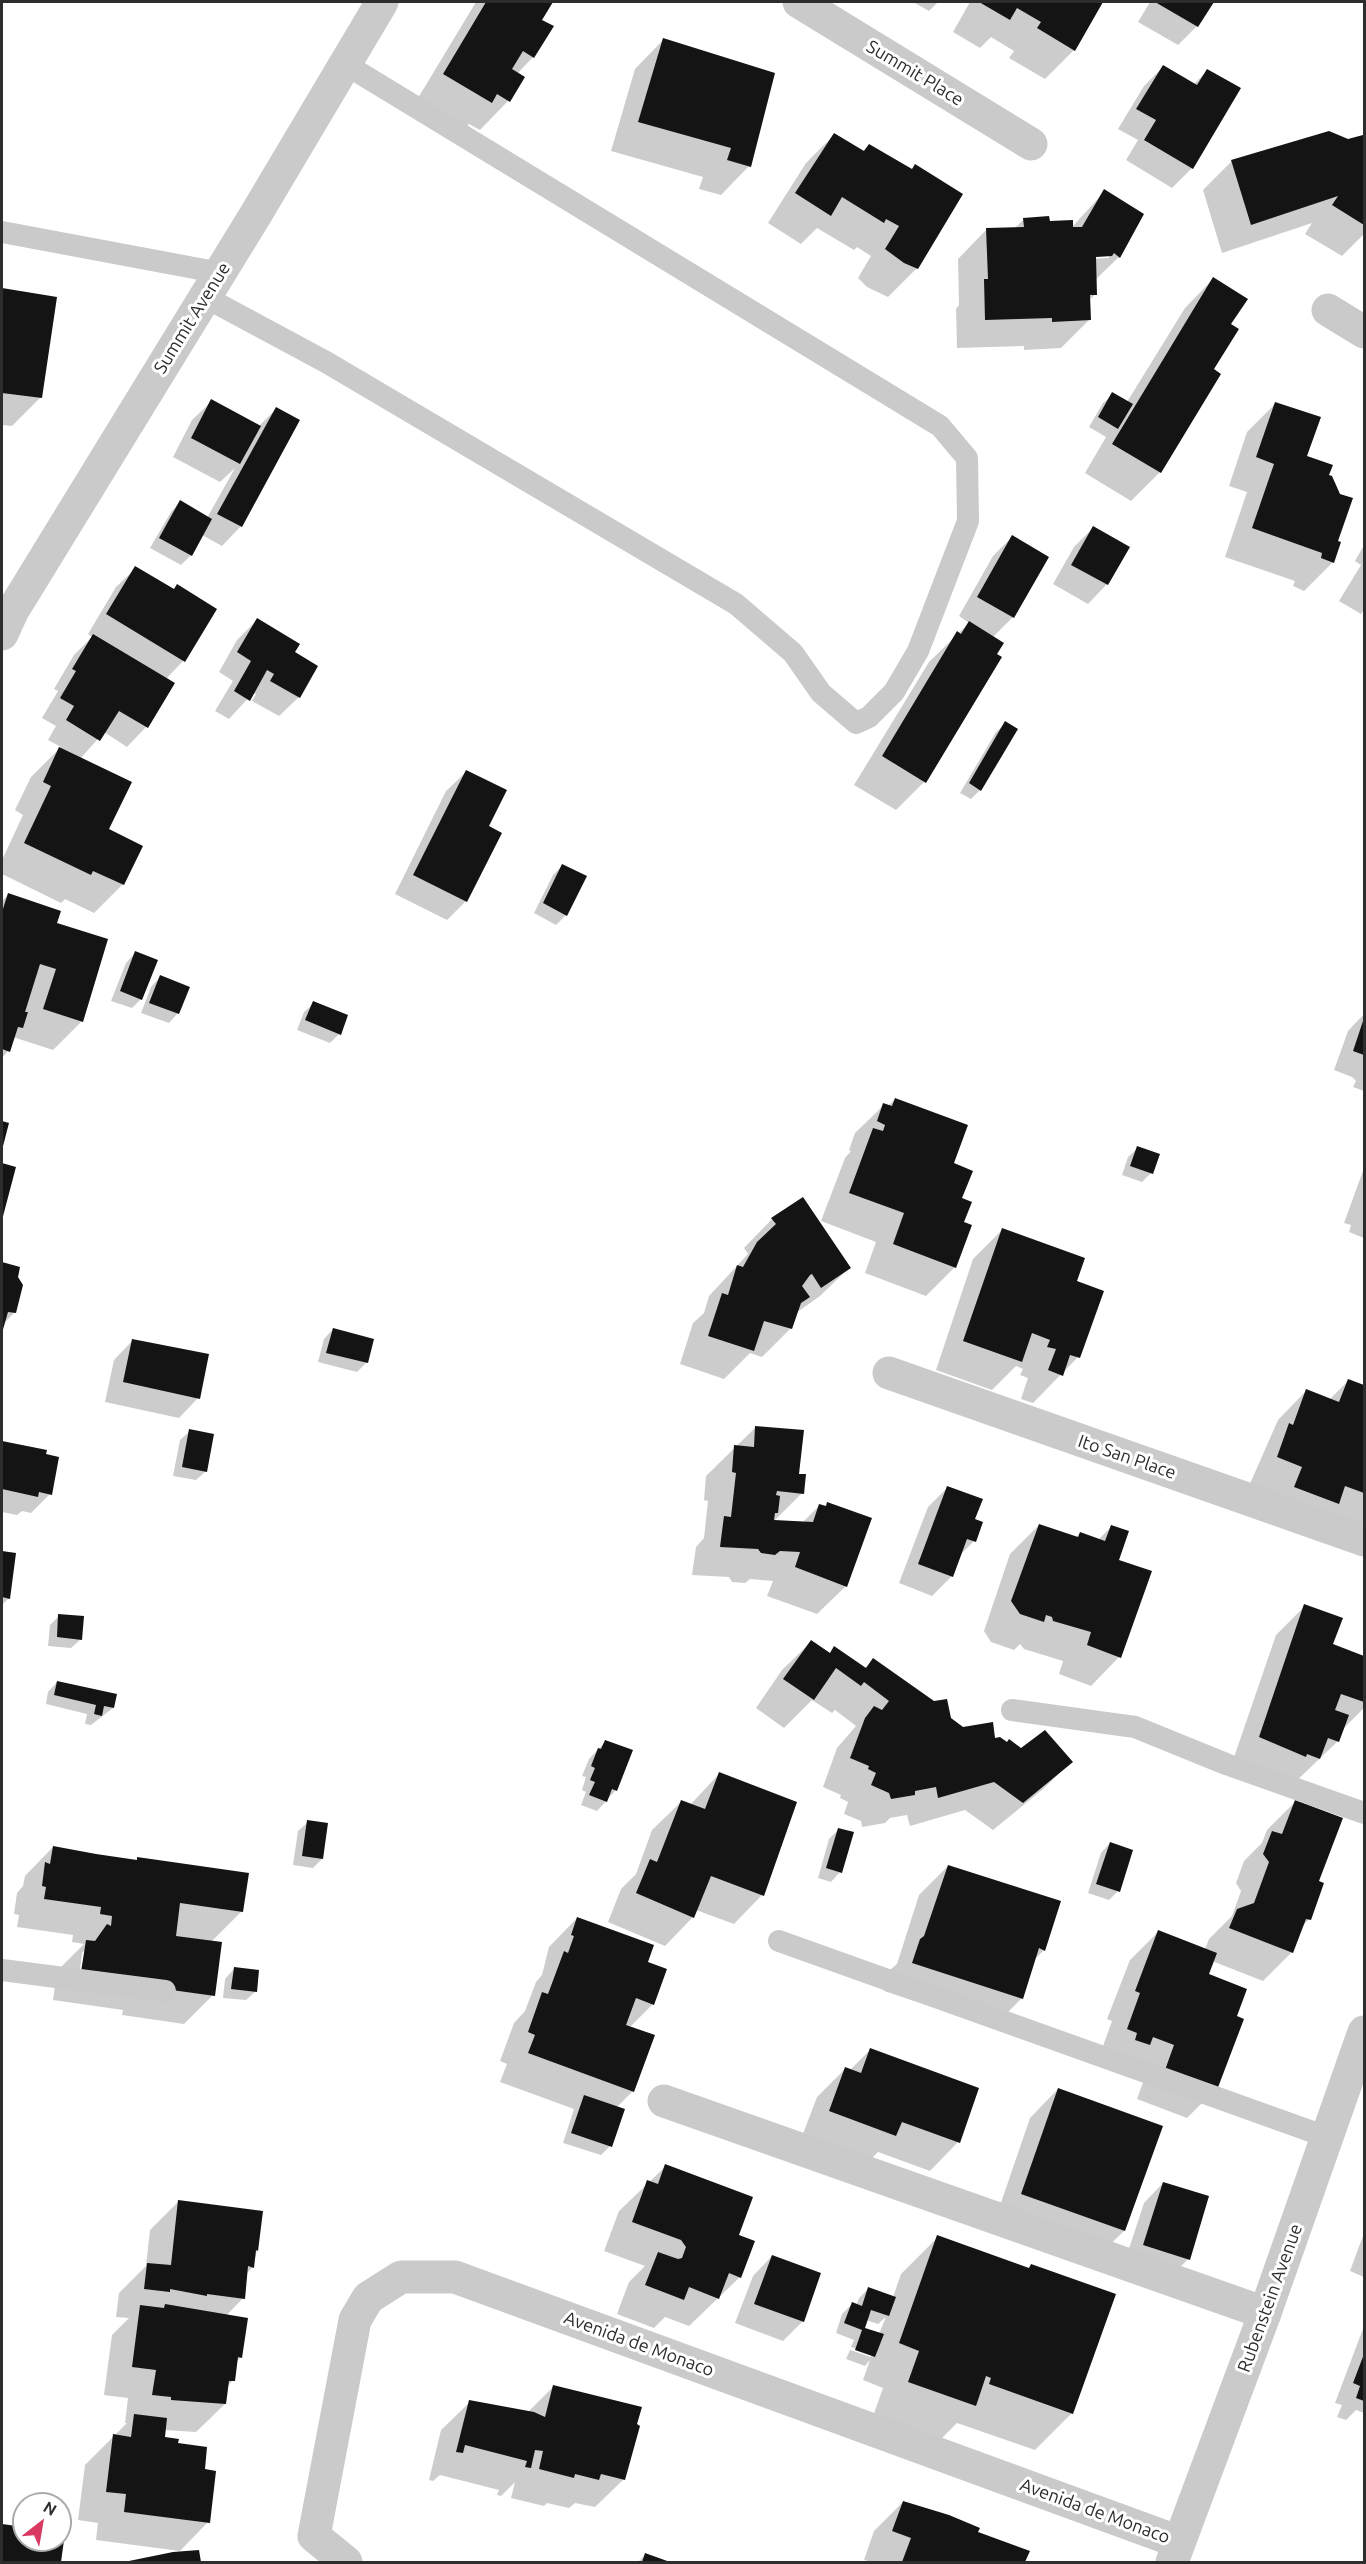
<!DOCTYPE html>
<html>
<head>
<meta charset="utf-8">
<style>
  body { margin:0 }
  #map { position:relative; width:1366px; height:2564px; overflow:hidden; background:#fff; font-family:Ubuntu,sans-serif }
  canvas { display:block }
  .frame { position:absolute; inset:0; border:3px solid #2d2d2d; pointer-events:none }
  .north { position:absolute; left:12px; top:2492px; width:60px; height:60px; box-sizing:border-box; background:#fff; border:2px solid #ababab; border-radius:50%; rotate:31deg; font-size:16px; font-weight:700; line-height:24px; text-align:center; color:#2d2d2d }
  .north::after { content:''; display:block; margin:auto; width:21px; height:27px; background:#d93961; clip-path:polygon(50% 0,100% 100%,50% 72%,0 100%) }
</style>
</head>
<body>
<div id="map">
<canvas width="1366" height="2564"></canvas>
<div class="frame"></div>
<div class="north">N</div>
</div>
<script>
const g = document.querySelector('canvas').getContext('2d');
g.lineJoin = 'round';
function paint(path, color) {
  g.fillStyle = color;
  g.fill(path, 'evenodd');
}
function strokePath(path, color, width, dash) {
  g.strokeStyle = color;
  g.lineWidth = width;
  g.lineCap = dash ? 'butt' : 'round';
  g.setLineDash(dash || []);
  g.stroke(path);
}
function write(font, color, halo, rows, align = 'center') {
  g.font = font + ' Ubuntu,sans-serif';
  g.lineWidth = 6;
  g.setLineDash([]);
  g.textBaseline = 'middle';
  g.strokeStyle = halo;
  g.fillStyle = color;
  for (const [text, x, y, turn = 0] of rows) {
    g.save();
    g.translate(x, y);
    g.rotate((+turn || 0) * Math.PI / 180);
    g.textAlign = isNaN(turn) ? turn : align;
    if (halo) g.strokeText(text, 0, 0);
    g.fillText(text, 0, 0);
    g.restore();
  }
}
paint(new Path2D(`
  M476 2H551L540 20 533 57 517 74 522 78 508 101 480 130 469 124 462 131 415 103Z
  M913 2H938L929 11Z
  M970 2H1102L1074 50 1045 79 1009 58 1014 51 991 37 980 48 953 32Z
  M1150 2H1212L1197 26 1178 45 1138 22Z
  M663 40 749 166 721 195 699 189 703 177 611 151 635 69Z
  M1163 67 1193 85 1207 71 1239 89 1192 168 1172 188 1126 160 1138 140 1118 129 1144 86Z
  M834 135 862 152 869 145 917 268 888 297 867 287 858 278 871 256 857 247 854 250 817 228 801 244 768 223 806 163Z
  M1362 137 1364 145V234L1342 256 1305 234 1312 223 1222 253 1203 190 1232 161Z
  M1105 191 1119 257 1095 280 1096 294 1088 301 1089 320 1061 348 1024 350V346L957 348 956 309 959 305 958 259 986 230 1014 229 1024 219 1072 227ZM1109 255V258L1088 259V256Z
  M1213 279 1229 325 1212 370 1219 374 1160 472 1131 501 1085 473 1106 437 1089 427 1103 403 1113 394 1127 402 1185 308Z
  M2 290 55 298 40 398 12 426 2 425Z
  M212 401 259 426 276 409 241 526 222 546 202 535 191 555 181 565 150 548 171 512 180 502 207 518 235 468 220 482 173 457 192 420Z
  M1276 403 1305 457 1327 476 1333 562 1304 591 1293 586 1295 581 1225 557 1247 492 1229 486 1247 432Z
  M1093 528 1107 584 1088 604 1053 584 1074 547Z
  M1012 537 1013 617 993 637 924 782 896 810 854 785 929 662 969 623 959 616 993 556Z
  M1364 545V610L1361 614 1339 601 1361 565 1355 561Z
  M136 568 173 590 215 609 183 661 166 679 173 683 146 727 127 747 104 732 80 759 107 830 123 884 94 913 65 899 61 903 2 874V860L23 815 15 810 31 777 61 747 48 740 56 726 42 718 58 691 54 689 74 655 92 637 88 634 116 587Z
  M257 620 293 653 299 697 279 716 252 701 256 694 253 693 229 719 215 711 233 681 219 672 237 640Z
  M1006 723 980 790 971 799 960 793 996 732Z
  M466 772V901L447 920 395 894 446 791Z
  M562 866 566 915 556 925 534 913 553 875Z
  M8 895 55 924 82 1021 53 1050 13 1037 8 1051 2 1058V901Z
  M135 953 141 999 132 1008 111 1001 126 963Z
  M160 977 178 1013 169 1023 141 1013 151 987Z
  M314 1003 339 1034 330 1043 297 1030 304 1012Z
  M1364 1014V1091L1353 1087 1356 1081 1352 1077 1334 1070 1348 1031Z
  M895 1099 952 1164 960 1199 963 1223 955 1267 926 1296 865 1273 876 1242 821 1221 845 1158 851 1151 849 1150 855 1133 884 1105 888 1106Z
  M1138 1148 1151 1173 1142 1182 1122 1175 1128 1157Z
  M2 1165 14 1168 2 1217Z
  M1364 1168V1238L1349 1232 1351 1225 1344 1223Z
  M772 1219 849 1268 820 1296 796 1313 791 1328 762 1357 750 1353 724 1379 680 1364 693 1323 704 1313 709 1296 748 1254 744 1248Z
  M1002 1230 1075 1282 1078 1357 1033 1403 1021 1399 1028 1378 1020 1375 1023 1369 1016 1366 992 1390 936 1370 973 1259Z
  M2 1263 19 1268 14 1313 3 1324 2 1330Z
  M333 1329 367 1362 357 1372 318 1362 324 1339Z
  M133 1340 198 1398 179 1418 105 1402 114 1360Z
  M1348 1381 1364 1387V1549L1249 1486 1278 1420 1306 1391 1329 1400Z
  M756 1427 797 1475 802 1493 774 1521 802 1523 820 1505 824 1507 828 1504 846 1586 817 1614 767 1596 773 1581 750 1579 745 1583 732 1582 729 1577 692 1575 696 1547 704 1538 708 1501 704 1500 706 1476Z
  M190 1431 206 1471 196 1480 173 1476 180 1440Z
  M2 1442 45 1451 50 1494 31 1513 22 1511 17 1515 2 1512Z
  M948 1487 973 1520 974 1541 959 1556 952 1576 932 1596 899 1583 928 1507Z
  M1039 1525 1076 1538 1080 1534 1098 1540 1111 1527 1117 1560 1119 1657 1091 1686 1059 1674 1063 1661 1024 1649 1020 1644 1014 1650 991 1642 984 1631 1010 1554Z
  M2 1552 15 1554 9 1598 2 1605Z
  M1305 1606 1332 1645 1364 1657V1708L1341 1731 1337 1742 1290 1787 1231 1766 1276 1635Z
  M59 1616 81 1639 71 1648 48 1646 50 1625Z
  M811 1642 829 1654 835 1648 864 1669 874 1660 963 1728 1021 1749 1071 1762 1042 1790 993 1830 965 1810 910 1826 907 1815 890 1818 885 1823 862 1827 861 1821 844 1814 848 1802 840 1798 841 1795 823 1787 837 1748 856 1726 835 1710 832 1713 812 1700 784 1728 756 1708 782 1670Z
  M57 1682 113 1708 91 1725 85 1724 87 1714 46 1704 48 1692Z
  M605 1742 616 1790 597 1811 581 1805 586 1792 582 1790 586 1777 582 1776 589 1759Z
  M719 1774 762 1895 734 1924 696 1910 693 1917 665 1946 608 1922 621 1889 636 1874 652 1830 681 1802 690 1805Z
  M1296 1801 1317 1882 1309 1919 1301 1928 1292 1952 1263 1981 1212 1961 1207 1975 1216 2089 1187 2118 1137 2099 1146 2074 1099 2057 1112 2021 1107 2019 1130 1960 1158 1932 1205 1949 1209 1939 1232 1916 1241 1891 1236 1883 1244 1861 1262 1843 1267 1830Z
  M308 1822 322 1859 313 1868 293 1865 298 1831Z
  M839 1829 840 1872 831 1882 818 1878 829 1839Z
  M1110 1843 1118 1891 1109 1900 1088 1893 1101 1853Z
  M53 1847 135 1861 138 1858 242 1911 211 1942 213 1995 184 2024 122 2015 123 2010 53 2000 57 1971 84 1944 72 1942 73 1935 17 1927 19 1915 14 1914 17 1893 23 1886 25 1876ZM86 1949 82 1979H79L82 1953Z
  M948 1866 1044 1950 1034 1960 1022 1998 993 2027 884 1991 891 1969 897 1964 919 1895Z
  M577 1918 646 1963 653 2004 629 2028 633 2091 616 2108 610 2146 601 2155 563 2143 574 2109 500 2082 507 2064 500 2061 514 2023 525 2011 536 1982 542 1975 549 1947Z
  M234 1969 256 1991 246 2000 223 1998 225 1979Z
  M870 2050 958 2142 930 2171 878 2152 866 2164 801 2139 817 2097 845 2069 850 2070Z
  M1058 2089 1161 2127 1124 2231 1095 2259 994 2223 1030 2118Z
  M666 2166 737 2236 740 2277 689 2326 665 2317 654 2328 617 2314 629 2282 645 2266 604 2251 619 2211Z
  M1163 2183 1188 2259 1169 2279 1124 2264 1144 2203Z
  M179 2201 257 2250 253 2267 246 2274 243 2298 226 2316 241 2357 235 2363 233 2380 227 2387 225 2404 196 2432 165 2430 164 2439 176 2445 203 2471 208 2522 180 2551 96 2540 98 2523 78 2520 85 2465 127 2423H125L128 2398 104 2395 112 2335 129 2318 116 2317 119 2293 146 2266 150 2230Z
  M1364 2233V2277L1350 2271Z
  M938 2237 1072 2413 1035 2450 957 2423 938 2442 872 2419 883 2388 863 2380 870 2360 865 2366 846 2359 850 2350 871 2357V2354L851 2347 854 2340 836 2333 842 2314 852 2304 856 2306 859 2298 868 2289 893 2297 901 2274ZM886 2317 879 2334 863 2328 866 2320 878 2324Z
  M772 2256 819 2274 802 2322 783 2341 735 2323 753 2276Z
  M1364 2326V2413L1356 2410 1346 2420 1337 2417 1342 2405 1335 2403Z
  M553 2387 624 2479 595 2507 575 2503 569 2508 547 2503 544 2506 511 2498 515 2482 501 2496 497 2495 499 2490 440 2475 433 2481 429 2480 441 2430 470 2402 527 2413Z
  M903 2502 1028 2552 1024 2562H872L864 2560 874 2531Z
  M2 2526 24 2529V2540H60V2533L63 2534 59 2562H2Z
  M198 2552 200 2562H128Z
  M645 2555 667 2562H638Z`), '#0003');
paint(new Path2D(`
  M486 2H553L542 20 554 26 534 58 523 51 512 69 525 77 510 102 497 94 492 103 443 74Z
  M979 2H1103L1075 51 1037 28 1041 22 1017 8 1010 20Z
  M1155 2H1214L1198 27Z
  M663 38 775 73 751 167 727 160 731 148 638 122Z
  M1163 65 1197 85 1207 69 1241 88 1193 169 1144 140 1156 120 1136 109Z
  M1329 131 1348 139 1363 135 1364 225 1332 205 1338 196 1251 225 1231 160Z
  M834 133 864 151 869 144 912 169 915 164 963 194 918 269 904 263 885 249 899 226 886 219 884 223 842 197 831 216 795 193Z
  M1104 189 1144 214 1120 258 1114 253 1112 256 1096 257 1097 295H1090L1091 320 1052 322V318L985 320 984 279H988L986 228 1024 227 1023 218 1049 216 1050 221 1073 220V227H1082Z
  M1213 277 1248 299 1231 324 1239 329 1214 369 1221 374 1161 473 1112 444Z
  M2 288 57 297 42 398 2 393Z
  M1112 392 1133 404 1118 429 1098 417Z
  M211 399 261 426 240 464 191 438Z
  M1275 402 1321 417 1307 456 1333 465 1329 475 1332 476 1340 494 1353 498 1338 541 1341 542 1334 563 1321 558 1322 553 1252 528 1274 464 1256 457Z
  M276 407 300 420 242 527 217 514Z
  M180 500 212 519 192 556 159 538Z
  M1093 526 1130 547 1108 585 1071 565Z
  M1012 535 1049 557 1014 618 977 597Z
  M135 566 174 589 177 584 217 609 185 662 106 614Z
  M257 618 300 644 295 652 318 666 300 698 270 681 274 674 267 670 250 701 234 691 251 661 237 652Z
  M969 621 1004 643 997 654 1002 657 926 783 882 756 957 631 961 634Z
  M93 634 175 683 148 728 119 711 100 741 66 720 74 706 60 698 76 671 72 669Z
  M1005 721 1018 729 981 791 969 783Z
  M59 747 132 782 109 829 143 846 124 885 93 871 91 875 24 843 51 786 43 782Z
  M466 770 507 790 489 826 502 833 467 902 413 875Z
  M562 864 587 876 567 916 543 903Z
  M8 893 61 911 57 923 108 939 83 1022 43 1009 56 969 40 964 25 1012H28L23 1028 18 1027 10 1052 2 1049V912Z
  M135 951 158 960 142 1000 120 991Z
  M160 975 190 987 179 1014 149 1003Z
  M313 1001 348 1015 341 1035 305 1020Z
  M1364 1018V1055L1353 1051Z
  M895 1098 968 1125 954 1163 973 1171 962 1198 972 1202 964 1222 972 1225 956 1268 893 1244 904 1213 849 1193 873 1128 883 1131 885 1125 877 1121 883 1103 892 1106Z
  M2 1121 9 1123 2 1150Z
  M1137 1146 1160 1154 1153 1174 1130 1166Z
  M2 1163 16 1167 2 1220Z
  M803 1197 851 1268 821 1288 812 1274 810 1275 802 1286 810 1297 801 1303 792 1329 764 1321 754 1351 708 1336 722 1293 728 1295 737 1265 743 1267 757 1242 776 1224 771 1218Z
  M1002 1228 1085 1258 1077 1281 1104 1291 1080 1358 1070 1355 1063 1376 1048 1370 1056 1349 1047 1347 1050 1340 1032 1333 1022 1362 963 1341Z
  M2 1262 20 1267 18 1277 23 1285 16 1313 8 1312 2 1333Z
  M333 1328 374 1339 368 1363 326 1353Z
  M132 1339 209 1354 200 1399 123 1382Z
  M1348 1379 1364 1385V1493L1345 1486 1339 1504 1294 1487 1302 1467 1277 1457 1289 1423 1293 1425 1306 1389 1339 1402Z
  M755 1426 804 1430 799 1474H806L804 1494 777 1491 776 1495 780 1496 778 1513H775L774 1520 813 1522 819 1504 826 1506 827 1502 872 1518 847 1587 795 1567 800 1552 780 1551 775 1555 761 1553 758 1549 720 1547 724 1516 731 1517 736 1473 732 1472 734 1445 754 1447Z
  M189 1429 214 1434 207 1472 182 1467Z
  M2 1441 47 1450 46 1454 59 1457 52 1495 39 1492 38 1497 2 1489Z
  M947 1486 983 1499 975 1519 983 1522 976 1542 967 1539 953 1577 918 1564Z
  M1039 1524 1078 1537 1080 1532 1105 1541 1111 1525 1129 1531 1119 1560 1152 1571 1121 1658 1087 1645 1091 1632 1053 1621 1052 1617 1046 1615 1044 1622 1020 1614 1011 1601Z
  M2 1551 16 1553 10 1599 2 1597Z
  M1304 1604 1343 1618 1333 1644 1364 1656V1702L1341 1694 1335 1710 1349 1715 1339 1742 1328 1738 1320 1759 1307 1754 1306 1757 1259 1737Z
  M58 1614 84 1616 82 1640 57 1637Z
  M811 1640 830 1653 834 1646 866 1668 873 1658 934 1701 947 1699 951 1718 963 1727 993 1722 995 1738 1000 1737 1007 1742 1009 1739 1021 1748 1045 1730 1073 1762 1023 1803 994 1782 938 1798 936 1787 915 1791V1795L891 1799 889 1793 871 1785 876 1773 868 1769 869 1766 850 1758 865 1718 874 1706 882 1710 889 1701 864 1682 861 1686 836 1668 814 1700 783 1679Z
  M57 1681 117 1694 114 1708 104 1706 102 1716 94 1714 96 1705 54 1695Z
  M605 1740 633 1750 617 1791 612 1789 607 1802 589 1795 595 1782 590 1780 595 1768 591 1766 598 1748 601 1749Z
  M719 1772 797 1802 764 1896 711 1876 694 1918 636 1893 650 1859 657 1862 681 1800 705 1809Z
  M1295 1800 1343 1818 1319 1881 1324 1883 1311 1920 1306 1919 1293 1953 1229 1928 1237 1909 1254 1903 1269 1862 1263 1854 1272 1831 1282 1834Z
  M307 1820 328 1823 323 1859 302 1856Z
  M838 1828 854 1832 842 1873 826 1868Z
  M1110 1842 1133 1850 1120 1892 1096 1884Z
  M53 1846 96 1854 137 1860V1857L249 1873 243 1912 180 1903 176 1936 222 1942 215 1996 150 1987 81 1972 86 1940 95 1941 107 1924 111 1926 112 1916 100 1914 101 1907 44 1899 46 1887 42 1886 45 1862 50 1864Z
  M948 1865 1061 1901 1045 1951 1039 1948 1023 1999 912 1963 920 1939 924 1936Z
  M577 1917 654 1945 648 1962 667 1969 654 2005 636 1998 626 2025 655 2035 634 2092 528 2053 535 2035 528 2032 542 1992 548 1994 564 1951 568 1953 574 1936 571 1935Z
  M1158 1930 1217 1953 1209 1974 1247 1989 1237 2016 1244 2019 1217 2090 1165 2070 1174 2045 1153 2037 1150 2045 1135 2040 1137 2033 1127 2029 1140 1993 1135 1991Z
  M234 1967 259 1970 257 1992 231 1989Z
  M870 2048 979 2088 960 2143 902 2122 896 2136 829 2111 845 2067 861 2073Z
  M1058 2088 1163 2126 1125 2231 1021 2194Z
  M584 2095 625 2109 612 2147 571 2133Z
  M665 2164 753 2197 739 2235 755 2241 741 2278 729 2273 719 2299 689 2287 684 2300 645 2285 658 2252 678 2259 682 2258 686 2247 681 2240 632 2222 647 2180 658 2184Z
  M1163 2182 1209 2196 1190 2260 1143 2245Z
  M178 2200 263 2211 258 2251 256 2250 254 2268 248 2266 245 2299 207 2294V2296L170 2289V2292L144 2289 147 2263 171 2265Z
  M937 2235 1029 2268 1031 2264 1116 2294 1073 2414 989 2384 991 2378 986 2376 976 2406 908 2382 919 2351 899 2343Z
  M772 2255 821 2273 804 2322 754 2304Z
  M868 2287 896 2297 889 2316 871 2310 865 2328 884 2334 875 2357 855 2350 862 2330 844 2323 852 2302 862 2306Z
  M165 2304 248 2318 242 2358 238 2357 235 2381H229L226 2404 171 2400V2397L152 2395 156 2370 132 2367 140 2305 164 2308Z
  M1364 2354V2401L1356 2398 1360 2386 1353 2383Z
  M553 2385 642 2407 637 2424 640 2426 625 2480 601 2474 599 2480 575 2474 574 2478 539 2469 543 2451 535 2450 531 2468 525 2467 527 2461 465 2445 463 2453 456 2452 469 2400 534 2412 545 2417Z
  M134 2414 167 2418 165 2437 179 2439 178 2443 207 2447 205 2469 216 2471 210 2523 124 2512 126 2494 106 2492 113 2434 131 2437Z
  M903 2501 949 2515 980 2528 978 2532 1030 2551 1025 2562H902L911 2538 892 2531Z
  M2 2524 24 2527V2540H60V2532L65 2533 61 2562H2Z
  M199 2550 201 2562H124L173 2552Z
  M645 2553 670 2562H642Z`), '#141414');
strokePath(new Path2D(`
  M2 232 221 273
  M205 297 326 362 736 604 793 653 821 693 856 723 869 717 894 692 918 651 968 521 967 458 940 426 345 64
  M1012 1710 1135 1727 1226 1764 1364 1813
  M779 1941 1327 2137
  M2 1970 165 1991`), '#cacaca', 22);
strokePath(new Path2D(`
  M799 2 1031 144
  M1328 310 1364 332
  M2 634 13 610 256 214 382 2
  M889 1373 1364 1540
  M664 2101 1265 2313
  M346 2562 314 2536 355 2320 368 2298 401 2277H455L1179 2542`), '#cacaca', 33);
strokePath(new Path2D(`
  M1172 2562 1265 2313 1364 2032`), '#cacaca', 33);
write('18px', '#2d2d2d', '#fff', [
  ["Summit Place",915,73,31],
  ["Summit Avenue",192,318,-58],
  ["Ito San Place",1127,1457,19],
  ["Rubenstein Avenue",1270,2298,-70],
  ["Avenida de Monaco",639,2344,20],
  ["Avenida de Monaco",1095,2511,20]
]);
</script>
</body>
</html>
